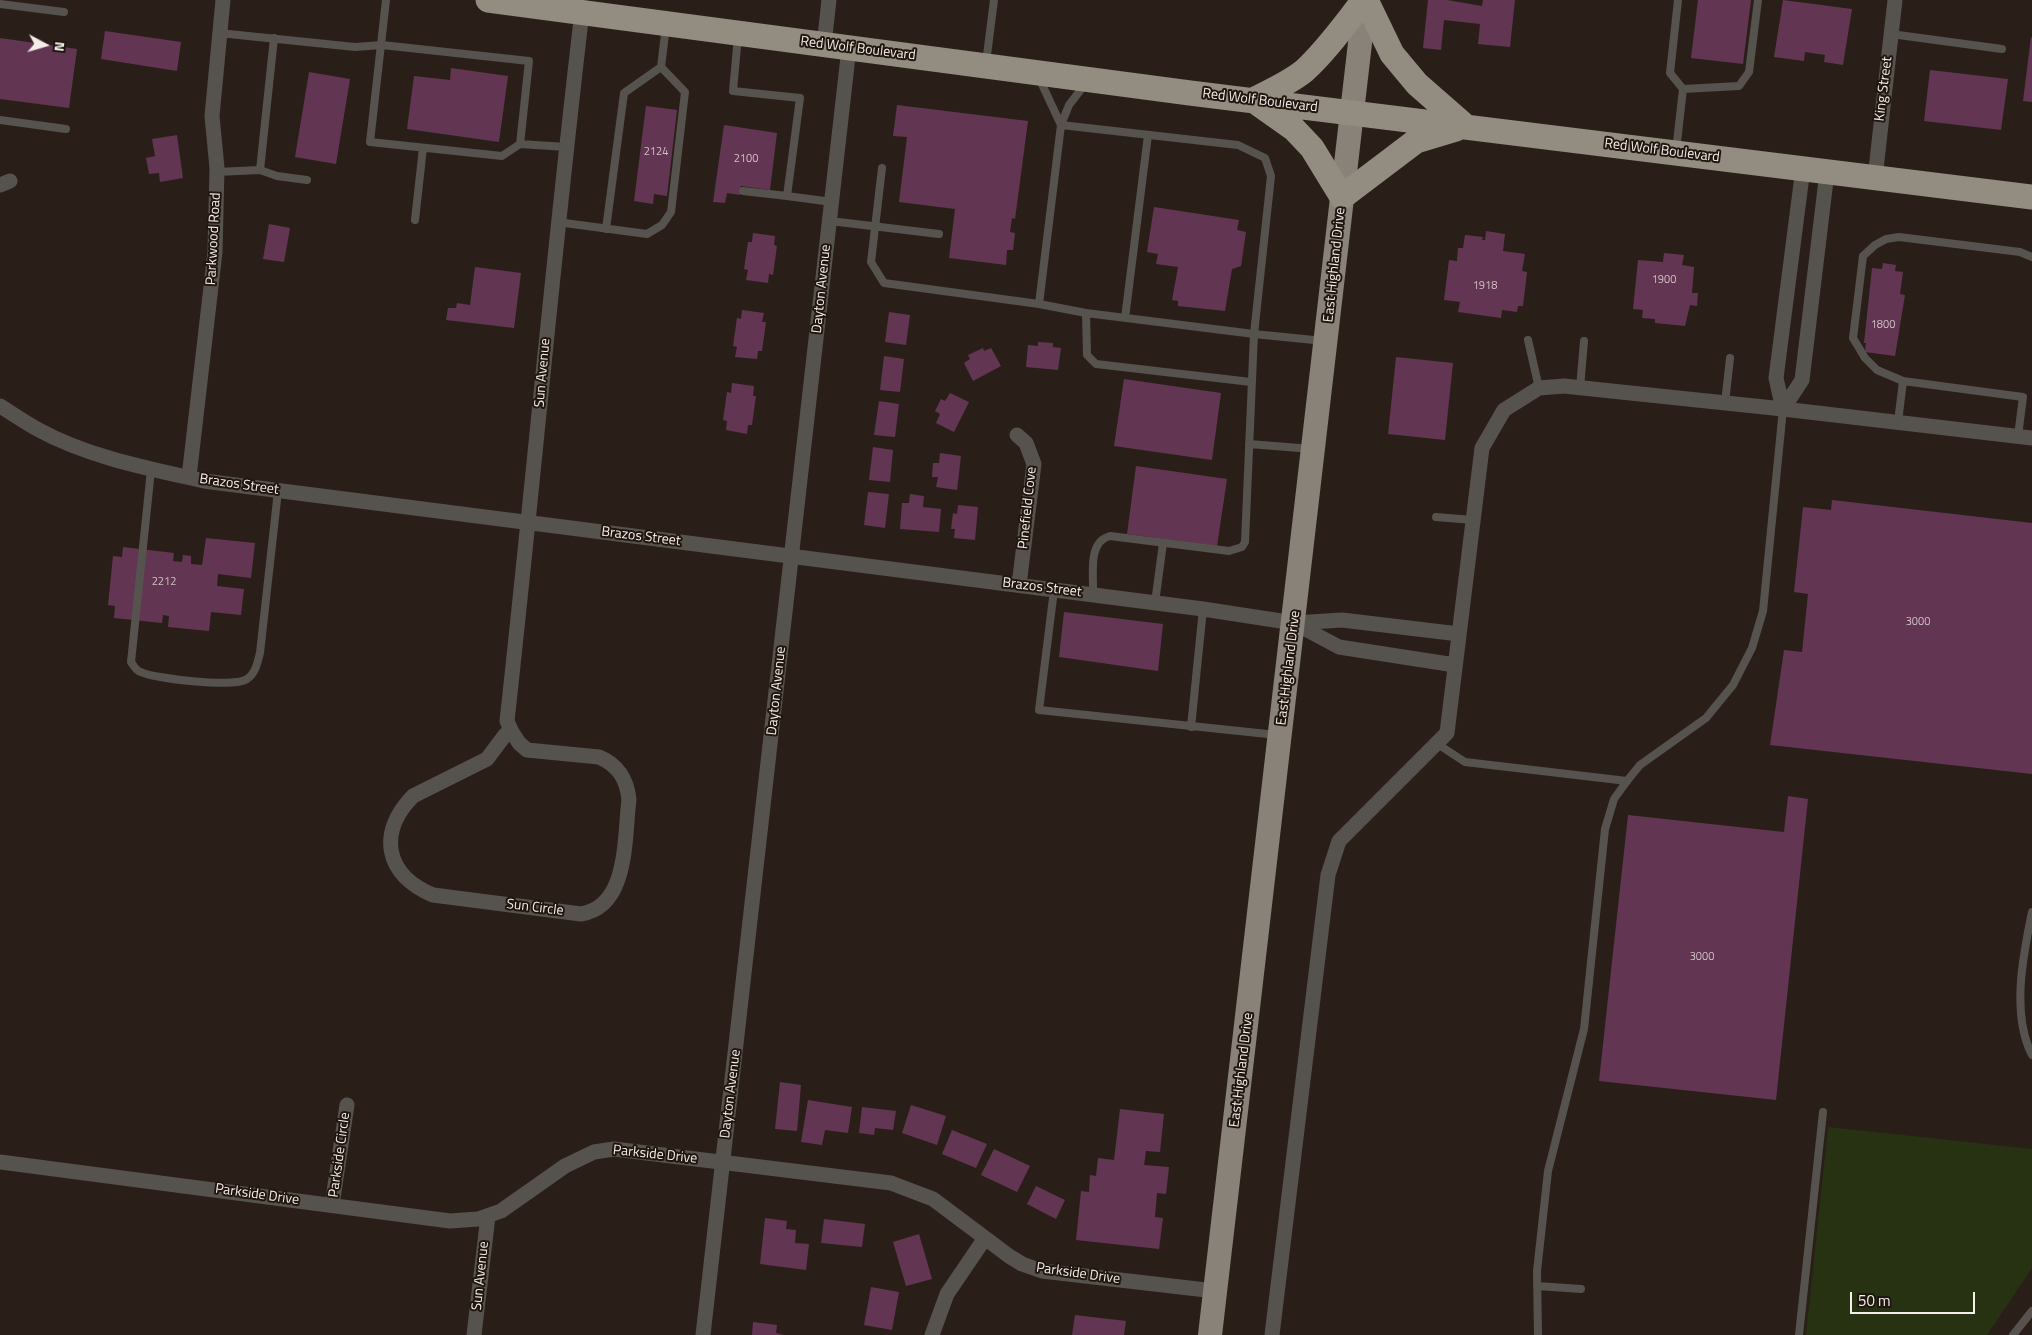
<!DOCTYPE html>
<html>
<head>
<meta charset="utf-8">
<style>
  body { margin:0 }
  #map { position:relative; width:2032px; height:1335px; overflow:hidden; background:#2a1f18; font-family:"Titillium Web",sans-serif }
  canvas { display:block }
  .north { position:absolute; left:20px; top:20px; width:50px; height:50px; -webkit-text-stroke:4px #20160f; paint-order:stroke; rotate:96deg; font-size:14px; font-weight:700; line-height:20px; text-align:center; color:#f4ede8 }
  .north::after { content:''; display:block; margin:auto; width:18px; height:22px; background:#f4ede8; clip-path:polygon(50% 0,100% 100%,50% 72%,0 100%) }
  .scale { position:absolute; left:1850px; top:1292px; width:125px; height:22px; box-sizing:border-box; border:2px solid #f4ede8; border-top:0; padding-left:6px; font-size:15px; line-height:18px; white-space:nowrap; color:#f4ede8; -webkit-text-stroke:4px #20160f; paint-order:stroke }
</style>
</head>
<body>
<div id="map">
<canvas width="2032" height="1335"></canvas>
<div class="north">N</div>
<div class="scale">50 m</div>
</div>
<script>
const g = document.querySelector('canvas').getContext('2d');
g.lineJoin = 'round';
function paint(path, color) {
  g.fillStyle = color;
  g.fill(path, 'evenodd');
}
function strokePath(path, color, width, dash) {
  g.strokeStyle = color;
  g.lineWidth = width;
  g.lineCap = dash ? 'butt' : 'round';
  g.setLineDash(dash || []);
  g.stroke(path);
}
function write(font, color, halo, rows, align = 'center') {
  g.font = font + ' "Titillium Web",sans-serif';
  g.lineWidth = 4;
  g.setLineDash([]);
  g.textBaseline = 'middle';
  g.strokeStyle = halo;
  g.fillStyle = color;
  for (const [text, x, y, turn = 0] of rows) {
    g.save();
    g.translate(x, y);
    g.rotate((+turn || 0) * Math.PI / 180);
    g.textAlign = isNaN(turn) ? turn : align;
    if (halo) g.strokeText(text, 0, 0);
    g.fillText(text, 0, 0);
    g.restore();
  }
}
paint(new Path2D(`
  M1828 1127 2032 1149V1268L1987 1335H1806Z`), '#273212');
paint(new Path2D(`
  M1428 0H1447L1482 6 1483 0H1515L1510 47 1478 44 1480 24 1444 20 1441 50 1423 48Z
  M1698 0H1751L1743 64 1691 58Z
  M1783 0 1852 9 1843 65 1824 62 1825 55 1805 52 1804 61 1774 57Z
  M105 31 181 42 177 71 101 59Z
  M2031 37 2032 38V102L2023 101Z
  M0 38 77 49 69 108 0 99Z
  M451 68 508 76 499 142 407 129 414 76 450 80Z
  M1930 70 2008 79 2001 130 1924 121Z
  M309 72 350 79 336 164 295 157Z
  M897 105 1028 121 1015 219 1012 218 1010 232 1015 233 1013 250H1007L1006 265 949 258 955 209 899 202 907 137 893 136Z
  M646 106 677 110 667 196 654 194 653 204 634 201Z
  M724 125 777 133 770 190 741 186 740 195 727 193 725 203 713 202Z
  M177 135 183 178 160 182 159 173 149 174 146 158 155 156 152 139Z
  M1154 207 1239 220 1237 230 1246 232 1241 266 1232 269 1225 311 1178 306V301L1172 300 1178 267 1156 264 1158 254 1147 252Z
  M269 224 290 228 284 262 263 259Z
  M1486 231 1505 234 1503 251 1525 254 1522 271 1527 272 1523 306H1518L1517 312 1502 310 1501 318 1458 312 1460 302 1444 300 1449 260 1457 261 1458 248H1463L1465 235 1483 237 1482 240H1485Z
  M753 233 775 236 774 245 777 246 773 275 769 274 768 283 746 280 748 270 744 269 748 242H752Z
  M1664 253 1684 255 1682 265 1694 267 1692 293H1698L1697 306 1690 305 1685 326 1655 323V319L1642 318 1643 310 1633 309 1638 260 1663 262Z
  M1883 263 1896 265 1895 271 1903 272 1900 294 1905 295 1895 356 1865 352 1866 343H1864L1872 268 1882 269Z
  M475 267 521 273 514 328 446 320 448 308H456L457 303 470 305Z
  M742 310 764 313 762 322H766L762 351H758L757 359 735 357 737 347 733 346 737 318 741 319Z
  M889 312 910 315 906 345 885 342Z
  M1038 342 1053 343V347L1061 348 1058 370 1026 367 1028 345 1038 346Z
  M983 348 984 351 991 348 1001 366 973 381 964 363 970 359 968 355Z
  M884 356 904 359 900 392 880 390Z
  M1396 357 1453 363 1445 440 1388 434Z
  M1124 379 1221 393 1212 460 1114 446Z
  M732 383 754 386 753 396H756L752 425H748L747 434 726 430 727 421 723 420 727 392 731 393Z
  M950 393 969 402 954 432 936 423 940 414 935 411 941 399 945 401Z
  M879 401 899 404 895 437 874 435Z
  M873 447 893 450 890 482 869 480Z
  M940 453 961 456 957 490 936 487 938 477H932L933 463H939Z
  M1136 466 1227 479 1217 546 1127 534Z
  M868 492 889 494 885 528 864 525Z
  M910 494 924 496 923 507 941 509 939 532 900 529 902 503H909Z
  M1832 500 2032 523V774L1770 745 1784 650 1802 652 1808 594 1794 592 1803 507 1831 510Z
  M958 505 978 507 975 540 954 538 955 529H951L953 513 957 514Z
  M206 538 255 543 251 578 218 574 217 586 244 589 241 615 211 612 209 631 168 627 169 616 163 615 162 623 114 618 115 606 108 605 113 556 122 557 123 547 174 553 173 561 182 562 183 555 191 556V564L202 565Z
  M1064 612 1163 624 1158 671 1059 657Z
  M1788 796 1808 799 1776 1100 1599 1081 1628 815 1784 832Z
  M780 1082 801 1085 797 1131 775 1129Z
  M808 1100 852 1107 848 1133 825 1130 822 1145 801 1142Z
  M911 1105 946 1116 937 1145 902 1133Z
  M862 1107 896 1111 893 1130 875 1128 874 1135 859 1133Z
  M1120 1109 1164 1114 1160 1152 1146 1151 1144 1165 1169 1167 1166 1194 1157 1193 1155 1217 1163 1218 1159 1249 1076 1240 1081 1191 1089 1192 1090 1175 1096 1176 1098 1158 1114 1160Z
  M952 1130 987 1144 976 1168 942 1154Z
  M994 1149 1030 1166 1017 1192 981 1175Z
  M1036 1186 1065 1200 1056 1219 1027 1204Z
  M765 1218 787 1221 786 1229 796 1230 795 1243 809 1244 806 1270 760 1264Z
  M824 1219 865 1224 862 1247 821 1243Z
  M919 1234 932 1279 906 1286 893 1242Z
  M871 1287 899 1292 892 1330 864 1325Z
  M1075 1315 1126 1321 1124 1335H1072Z
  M753 1322 777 1325 776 1333 784 1335H752Z`), '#623652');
strokePath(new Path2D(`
  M386 0 370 142 502 156 520 144
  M0 4 64 12
  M219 33 355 47 382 45 529 61 520 144 566 147
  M1891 34 2002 49
  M738 36 733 91 800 98 787 196 832 202
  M986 63 994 0
  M1039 78 1061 125
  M1683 89 1739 86 1749 72 1758 0
  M0 120 66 129
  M1061 125 1238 145 1265 158 1271 176 1254 334 1086 313 1039 304 1061 125 1069 105 1086 83
  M1676 151 1683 89 1670 73 1678 0
  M882 168 871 262 884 283 1039 304
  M260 170 274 38
  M217 172 260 170 277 176 307 180
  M743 191 787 196
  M415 220 423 148
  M830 221 939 234
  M557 222 647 234 662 225 671 212 685 92 661 67 666 26
  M606 229 624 93 661 67
  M1086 313 1087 355 1096 364 1251 382
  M1125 318 1148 135
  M1528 340 1539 388
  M1580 388 1584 341
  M1725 403 1730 358
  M1898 422 1903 381
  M2018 436 2023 397 1903 381 1877 370 1865 358 1853 338 1863 256 1875 245 1886 239 1899 237 2020 252 2032 257
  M1249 444 1312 449
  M151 470 131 662C134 666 136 671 141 672 156 679 235 688 247 679 256 673 257 663 260 653L278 491
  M1436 517 1473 520
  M1054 590 1039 710 1277 735
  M1093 595C1094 575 1087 542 1110 536L1229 551 1242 547 1245 542 1254 334 1324 341
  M1155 603 1163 543
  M1191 727 1203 609
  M1436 743 1465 762 1627 781
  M2032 912C2023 955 2011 1014 2032 1055
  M1537 1286 1581 1289
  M1538 1335 1537 1271 1548 1171 1584 1029 1605 829 1614 799 1627 781 1640 765 1706 718 1733 685 1752 648 1763 611 1783 409
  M1799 1335 1823 1112
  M2013 1335 2032 1311`), '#56524d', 8);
strokePath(new Path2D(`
  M824 45 829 0
  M1875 178 1895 0
  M0 185 10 181
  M0 406C13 414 26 423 39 430 88 457 151 469 204 481L1203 609 1294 623 1342 620 1459 634
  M1783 409 1802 380 1827 172
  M1783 409 1776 378 1803 168
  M1017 435 1026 443 1034 464 1019 585
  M189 477 215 252 217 168 212 116 223 0
  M1294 623 1339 647 1455 665
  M512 732 507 721C533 485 554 248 582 12
  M512 732 519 743 527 750 599 757C618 765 627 779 629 800 624 837 629 907 581 914L433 895C385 875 377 833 413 796L487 759 505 735Z
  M0 1162 450 1221 478 1219 501 1211 565 1166 594 1152 614 1149 891 1183 933 1199 1009 1256 1022 1264 1042 1271 1215 1291
  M332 1205 347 1105
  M474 1335 488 1216
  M703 1335 849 48
  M932 1335 947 1294 985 1238
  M1272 1335 1328 875 1339 841 1447 733 1482 448 1504 410 1539 388 1564 386 1783 409 2032 438`), '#56524d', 15);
strokePath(new Path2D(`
  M1210 1335 1365 0`), '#898278', 24);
strokePath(new Path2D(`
  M488 0 1190 93 2032 197
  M1364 0C1345 24 1327 50 1304 71 1289 83 1271 91 1253 100L1294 129 1312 148 1342 197 1416 141 1456 129
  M1366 0 1392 54 1417 84 1465 126`), '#938c80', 25);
write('11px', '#d0bfc2', null, [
  ["2124",656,152],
  ["2100",746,159],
  ["1900",1664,280],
  ["1918",1485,286],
  ["1800",1883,325],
  ["2212",164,582],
  ["3000",1918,622],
  ["3000",1702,957]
]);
write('14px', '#f4ede8', '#20160f', [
  ["Red Wolf Boulevard",858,49,7],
  ["King Street",1884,89,-83],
  ["Red Wolf Boulevard",1260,101,7],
  ["Red Wolf Boulevard",1662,151,7],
  ["Parkwood Road",214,239,-87],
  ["East Highland Drive",1335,265,-84],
  ["Dayton Avenue",822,289,-84],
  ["Sun Avenue",543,373,-85],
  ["Brazos Street",239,485,8],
  ["Pinefield Cove",1028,508,-84],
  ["Brazos Street",641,537,7],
  ["Brazos Street",1042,588,7],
  ["East Highland Drive",1289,668,-83],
  ["Dayton Avenue",777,691,-84],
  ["Sun Circle",535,908,7],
  ["East Highland Drive",1242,1070,-83],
  ["Dayton Avenue",731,1094,-83],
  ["Parkside Circle",340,1155,-82],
  ["Parkside Drive",655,1155,6],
  ["Parkside Drive",257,1195,8],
  ["Parkside Drive",1078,1274,8],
  ["Sun Avenue",481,1276,-84]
]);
</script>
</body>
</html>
